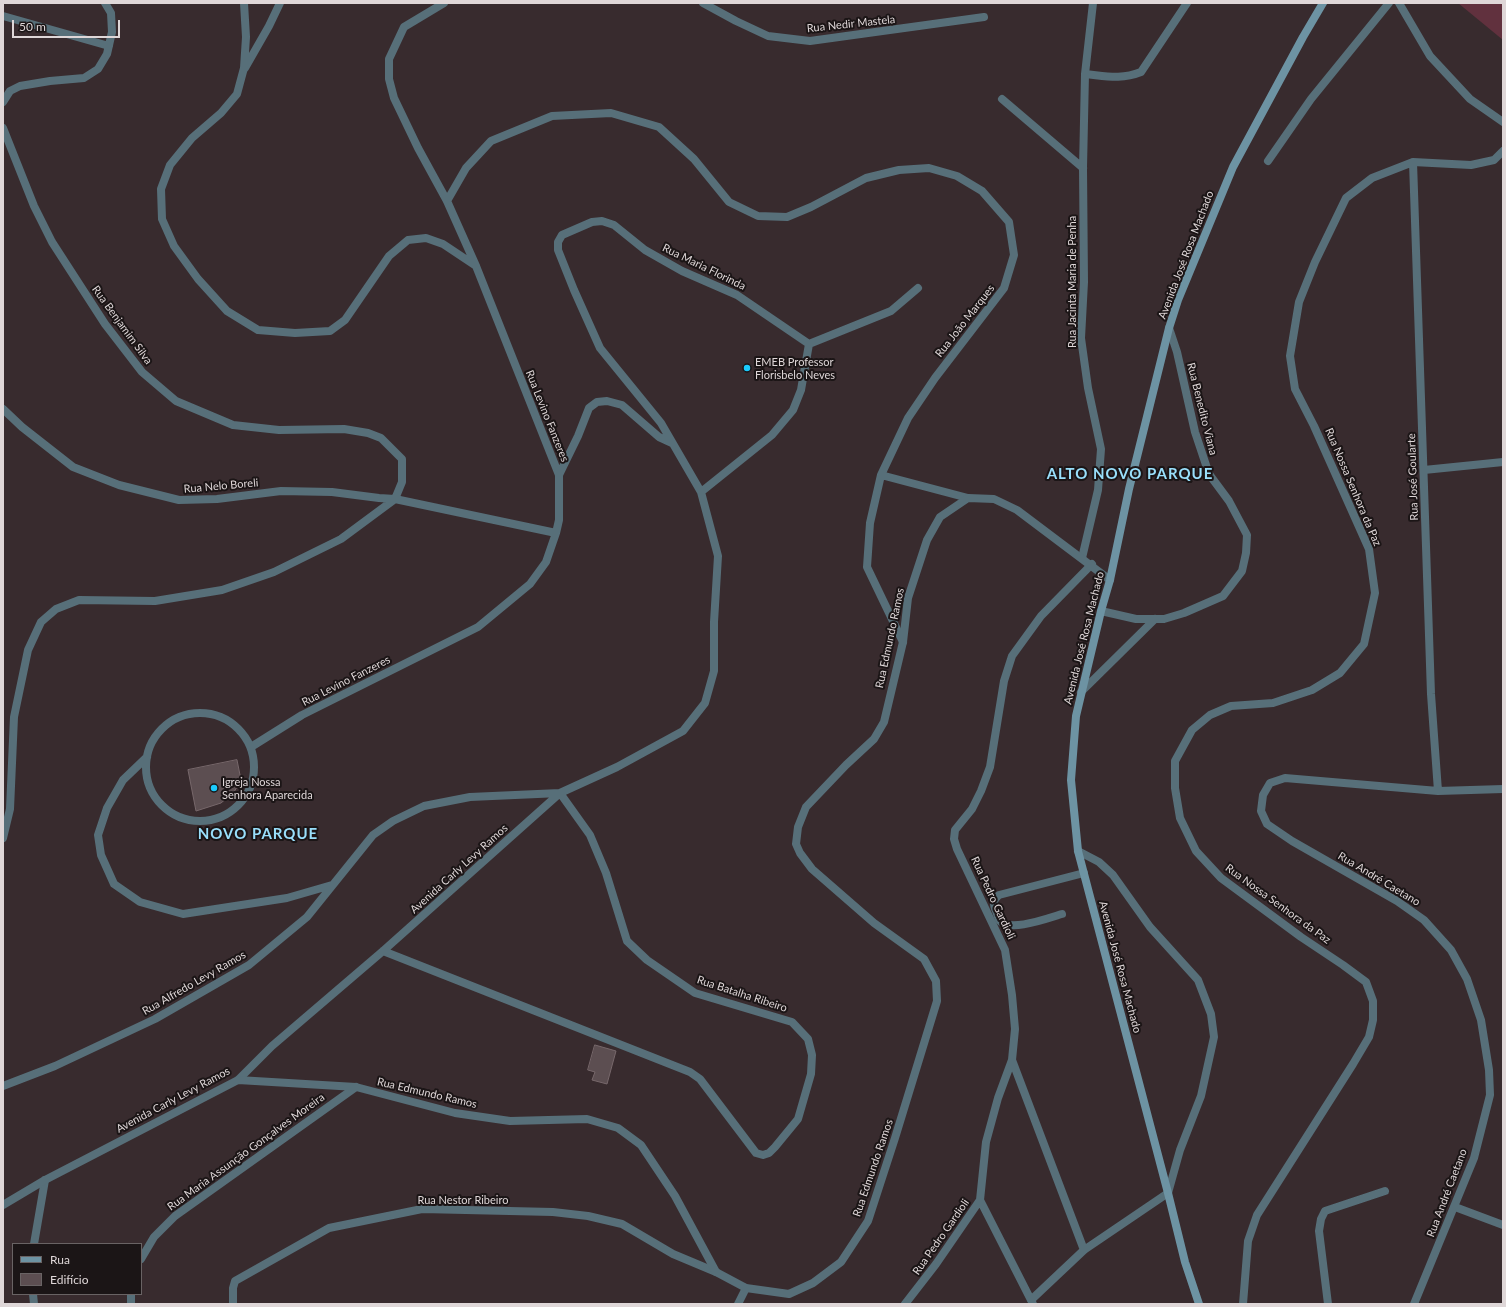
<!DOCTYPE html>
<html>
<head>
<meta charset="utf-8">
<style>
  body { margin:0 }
  #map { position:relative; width:1506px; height:1307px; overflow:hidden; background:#382b2e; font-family:Lato,sans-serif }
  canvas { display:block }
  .frame { position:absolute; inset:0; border:4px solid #dfd7d8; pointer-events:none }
  .legend { position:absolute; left:12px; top:1243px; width:130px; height:52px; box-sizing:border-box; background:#1b1516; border:1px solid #696364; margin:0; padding:5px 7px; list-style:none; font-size:12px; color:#dfd7d8 }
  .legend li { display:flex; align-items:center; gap:8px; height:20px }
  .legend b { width:20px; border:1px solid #696364 }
  .scale { position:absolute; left:12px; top:20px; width:108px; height:18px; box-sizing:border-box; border:2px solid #dfd7d8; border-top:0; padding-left:5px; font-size:12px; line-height:14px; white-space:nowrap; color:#dfd7d8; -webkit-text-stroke:3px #1b1516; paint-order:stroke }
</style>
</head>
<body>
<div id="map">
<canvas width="1506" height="1307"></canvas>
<div class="frame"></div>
<ul class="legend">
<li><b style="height:5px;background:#6d93a3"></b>Rua</li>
<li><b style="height:11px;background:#5c4e51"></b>Edifício</li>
</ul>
<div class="scale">50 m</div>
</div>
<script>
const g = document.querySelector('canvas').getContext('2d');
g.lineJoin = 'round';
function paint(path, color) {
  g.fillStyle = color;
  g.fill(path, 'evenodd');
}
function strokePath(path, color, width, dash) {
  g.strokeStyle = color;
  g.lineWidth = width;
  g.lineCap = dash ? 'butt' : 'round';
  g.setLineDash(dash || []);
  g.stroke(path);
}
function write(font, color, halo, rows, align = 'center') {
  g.font = font + ' Lato,sans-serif';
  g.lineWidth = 4;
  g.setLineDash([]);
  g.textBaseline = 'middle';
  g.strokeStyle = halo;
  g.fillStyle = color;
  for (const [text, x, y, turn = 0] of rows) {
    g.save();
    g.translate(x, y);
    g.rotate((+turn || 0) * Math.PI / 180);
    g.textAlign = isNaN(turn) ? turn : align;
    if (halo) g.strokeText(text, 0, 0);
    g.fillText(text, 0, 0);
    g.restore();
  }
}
paint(new Path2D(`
  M1458 3H1503V40Z`), '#61313e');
const building = new Path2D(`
  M237 760 241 780 234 792 221 803 196 811 188 770Z
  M595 1045 616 1051 607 1084 592 1080 595 1072 588 1070Z`);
paint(building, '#5c4e51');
strokePath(building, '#77686b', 1);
strokePath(new Path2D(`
  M1062 914C1048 918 1009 933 999 920 998 917 997 914 996 911 993 904 993 900 999 895L1084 873`), '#576f79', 8);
strokePath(new Path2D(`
  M244 3 246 37 244 68 237 94 221 113 192 138 170 165 161 189 162 219 174 246 198 279 227 311 258 330 295 333 330 331 345 320 389 256 408 240 426 238 443 244 476 266
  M703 3 736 21 768 36 810 41 984 17
  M1399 3 1430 56 1470 99 1503 122
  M3 16 109 46
  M245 68 269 26 280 3
  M1085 74C1106 76 1121 80 1141 72L1187 3
  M1002 99 1083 168
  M3 102 10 91 20 86 50 81 84 78 98 69 107 54 112 32 111 13 105 3
  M3 128 34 206 52 242 105 324 142 372 176 401 233 425 279 430 344 429 368 433 381 438 402 459V482L395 499
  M1268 161 1311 99 1389 3
  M1413 162 1431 694 1438 791
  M447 201 466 168 491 141 552 116 611 113 659 127 694 159 729 202 758 216 787 217 811 207 866 178 899 170 929 168 957 176 982 191 1009 222 1014 255 1004 288 935 378 908 418 881 475 870 523 867 567 903 642
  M809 344 891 311 918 288
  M3 409 22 427 73 467 119 485 179 500 217 499 281 491 332 492 379 498 395 499 556 533
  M1424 470 1503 462
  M559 475 578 436 589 408 597 402 607 401 622 405 659 437 672 443
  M881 475 968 498
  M701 492 772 435 793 410 801 390 809 344
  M1082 558 1098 490 1101 449 1088 388 1081 338 1084 282 1083 168 1085 74 1093 3
  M1101 611 1136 619H1164L1184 613 1223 596 1242 571 1246 553 1247 535 1229 501 1209 474 1195 432 1177 352 1169 328
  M1081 692 1155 619
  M146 767a54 54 0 1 1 108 0a54 54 0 1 1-108 0Z
  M251 747 302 715 478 627 530 584 546 562 556 533 559 520V475L476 266 447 201 418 148 394 98 389 79V59L404 27 444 3
  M147 757 123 780 107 808 98 835 101 855 114 884 140 902 183 914 287 898 332 885
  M3 838 10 809 14 717 28 650 41 622 56 609 79 600 155 601 222 590 274 572 341 539 395 499
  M1012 1060 1084 1250
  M238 1080 272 1046 383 951 560 793 617 767 683 731 705 703 714 671V622L718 556 701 492 661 423 600 348 574 290 558 250V242L562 235 592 222 602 221 614 225 645 250 682 271 737 295 809 344
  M3 1086 55 1066 155 1019 249 965 307 917 373 835 393 821 424 806 470 797 560 793 590 835 606 873 627 941 647 960 695 993 792 1022 808 1039 812 1055 811 1074 798 1119 775 1147 769 1153 763 1155 756 1153 700 1079 690 1072 383 951
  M980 1200 1033 1304
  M1455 1207 1503 1225
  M34 1244 45 1180
  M141 1259 154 1237 175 1216 356 1087
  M33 1294 34 1304
  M1031 1300 1084 1250 1168 1193 1180 1150 1201 1096 1214 1037 1211 1014 1198 980 1150 927 1113 875 1099 862 1078 851
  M131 1304V1294
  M233 1304V1288L235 1281 329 1228 422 1209 553 1212 588 1216 622 1224 673 1254 716 1272
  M738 1304 746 1288
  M905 1304 936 1264 980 1200 986 1142 998 1098 1012 1060 1015 1029 1012 995 1005 950 957 849 954 839 955 830 972 809 981 791 990 767 1004 681 1012 656 1041 616 1092 564
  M1243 1304 1248 1241 1257 1215 1353 1064 1369 1037 1373 1020V1001L1366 982 1343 965 1301 937 1221 878 1196 851 1180 818 1175 788V761L1192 730 1210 715 1231 706 1273 703 1312 690 1340 673 1364 644 1375 593 1369 549 1314 426 1295 389 1290 356 1299 302 1315 262 1346 198 1372 178 1413 162 1471 165 1494 160 1503 151
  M1328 1304 1319 1231 1321 1219 1325 1211 1385 1191
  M1414 1304 1474 1158 1490 1095 1489 1070 1481 1020 1467 979 1451 950 1424 920 1397 901 1292 841 1267 824 1261 811 1263 795 1270 783 1285 778 1438 791 1503 789`), '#576f79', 8);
strokePath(new Path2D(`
  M3 1205 45 1180 238 1080 356 1087 455 1113 510 1121 587 1119 618 1128 641 1145 675 1196 716 1272 746 1288 789 1294 813 1283 841 1262 868 1221 895 1138 937 1001 936 981 924 959 874 923 812 869 800 853 796 844 798 827 806 807 846 765 874 739 884 722 903 642 908 598 927 540 940 517 968 498 994 499 1017 510 1110 580`), '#576f79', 8);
strokePath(new Path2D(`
  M1199 1304 1185 1262 1168 1193 1078 851 1071 780 1076 716 1101 611 1110 580 1129 489 1169 328 1178 300 1233 167 1303 37 1323 3`), '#6d93a3', 8);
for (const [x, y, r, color] of [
  [747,368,4,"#1acafc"],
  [214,788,4,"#1acafc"]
]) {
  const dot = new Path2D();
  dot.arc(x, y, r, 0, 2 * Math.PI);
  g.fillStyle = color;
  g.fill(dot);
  strokePath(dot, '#1b1516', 1.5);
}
write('11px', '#dfd7d8', '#1b1516', [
  ["Rua Nedir Mastela",851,24,-6],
  ["Avenida José Rosa Machado",1186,255,-69],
  ["Rua Maria Florinda",704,267,26],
  ["Rua Jacinta Maria de Penha",1072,282,-90],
  ["Rua João Marques",965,321,-52],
  ["Rua Benjamim Silva",122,325,54],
  ["Rua Benedito Viana",1202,409,76],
  ["Rua Levino Fanzeres",547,416,68],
  ["Rua José Goularte",1413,477,-92],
  ["Rua Nelo Boreli",221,486,-5],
  ["Rua Nossa Senhora da Paz",1353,487,67],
  ["Rua Edmundo Ramos",890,638,-78],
  ["Avenida José Rosa Machado",1084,638,-76],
  ["Rua Levino Fanzeres",346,681,-27],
  ["Avenida Carly Levy Ramos",459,869,-42],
  ["Rua André Caetano",1379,879,31],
  ["Rua Pedro Gardioli",993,898,65],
  ["Rua Nossa Senhora da Paz",1278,904,36],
  ["Avenida José Rosa Machado",1120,967,75],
  ["Rua Alfredo Levy Ramos",194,983,-30],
  ["Rua Batalha Ribeiro",742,994,18],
  ["Rua Edmundo Ramos",427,1093,13],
  ["Avenida Carly Levy Ramos",173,1100,-28],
  ["Rua Maria Assunção Gonçalves Moreira",246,1152,-36],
  ["Rua Edmundo Ramos",873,1168,-71],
  ["Rua André Caetano",1447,1193,-69],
  ["Rua Nestor Ribeiro",463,1200],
  ["Rua Pedro Gardioli",941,1237,-55]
]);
write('11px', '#dfd7d8', '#1b1516', [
  ["EMEB Professor",755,362],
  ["Florisbelo Neves",755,375],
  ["Igreja Nossa",222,782],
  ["Senhora Aparecida",222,795]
], 'left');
g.letterSpacing = '1px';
write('bold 15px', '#99dffb', '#1b1516', [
  ["ALTO NOVO PARQUE",1130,474],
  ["NOVO PARQUE",258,834]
]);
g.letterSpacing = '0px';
</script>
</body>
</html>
